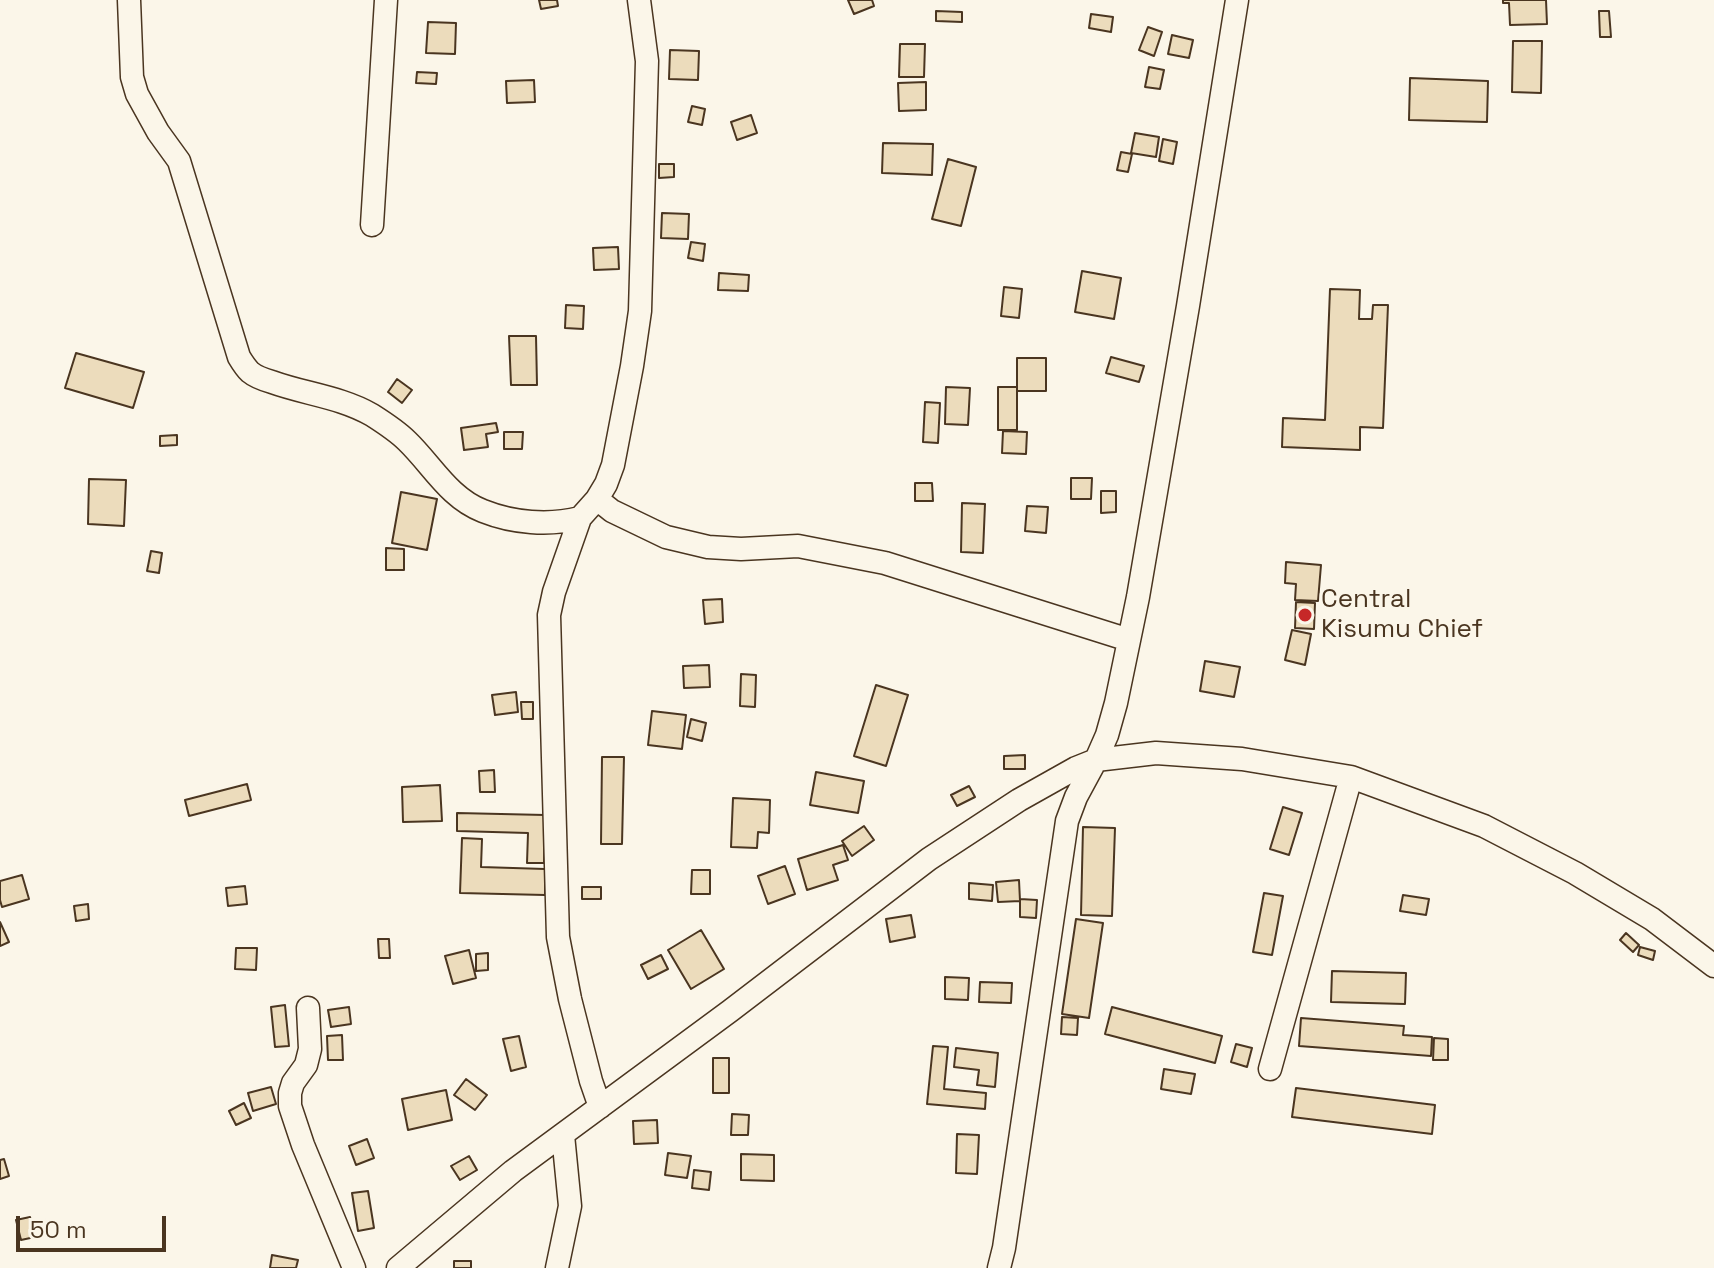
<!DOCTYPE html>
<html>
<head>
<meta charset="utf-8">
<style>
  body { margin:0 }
  #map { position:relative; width:1714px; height:1268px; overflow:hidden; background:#fbf6e9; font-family:"Space Grotesk",sans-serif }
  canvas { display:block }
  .scale { position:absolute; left:16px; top:1216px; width:150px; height:36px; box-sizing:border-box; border:4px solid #4a3520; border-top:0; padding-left:10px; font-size:24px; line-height:28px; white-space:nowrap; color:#4a3520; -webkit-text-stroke:6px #fbf6e9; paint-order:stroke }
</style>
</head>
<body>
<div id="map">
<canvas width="1714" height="1268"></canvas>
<div class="scale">50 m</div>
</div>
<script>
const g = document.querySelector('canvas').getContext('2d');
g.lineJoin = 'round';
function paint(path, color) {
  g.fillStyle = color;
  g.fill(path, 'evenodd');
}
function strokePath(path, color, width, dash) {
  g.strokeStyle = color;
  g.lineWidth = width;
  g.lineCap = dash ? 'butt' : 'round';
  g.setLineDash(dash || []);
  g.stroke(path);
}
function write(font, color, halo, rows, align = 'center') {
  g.font = font + ' "Space Grotesk",sans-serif';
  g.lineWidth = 6;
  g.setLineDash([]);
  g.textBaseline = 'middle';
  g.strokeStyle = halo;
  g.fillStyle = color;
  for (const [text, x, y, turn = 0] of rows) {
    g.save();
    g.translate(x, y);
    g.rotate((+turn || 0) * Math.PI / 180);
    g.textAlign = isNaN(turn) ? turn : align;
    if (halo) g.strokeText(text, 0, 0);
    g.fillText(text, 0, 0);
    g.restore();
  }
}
const building = new Path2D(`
  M539 0H557L558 6 541 9Z
  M848 0H872L874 6 854 14Z
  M1503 0H1546L1547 24 1510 25 1509 3H1503Z
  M936 11 962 12V22L936 21Z
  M1599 11H1609L1611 37H1600Z
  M1091 14 1113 17 1111 32 1089 28Z
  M428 22 456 23 455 54 426 53Z
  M1148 27 1162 32 1154 56 1139 50Z
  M1172 35 1193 40 1189 58 1168 54Z
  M1513 41H1542L1541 93 1512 92Z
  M900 44H925L924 77H899Z
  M670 50 699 51 698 80 669 79Z
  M1149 67 1164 70 1160 89 1145 87Z
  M417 72 437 73 436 84 416 83Z
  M1410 78 1488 81 1487 122 1409 120Z
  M534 80 535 102 507 103 506 81Z
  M926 82V110L899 111 898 83Z
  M692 106 705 109 702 125 688 122Z
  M751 115 757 133 737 140 731 122Z
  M1135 133 1159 137 1156 157 1131 153Z
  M1163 139 1177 142 1173 164 1159 161Z
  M883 143 933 144 932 175 882 173Z
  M1121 152 1132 154 1128 172 1117 170Z
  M948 159 976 167 961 226 932 219Z
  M659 164H674V177L659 178Z
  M662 213 689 214 688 239 661 238Z
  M691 242 705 244 703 261 688 258Z
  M618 247 619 269 594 270 593 248Z
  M1082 271 1121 278 1114 319 1075 312Z
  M719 273 749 275 748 291 718 290Z
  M1004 287 1022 289 1019 318 1001 316Z
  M1330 289 1360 290 1359 319H1372L1373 305H1388L1383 428 1360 427V450L1282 447 1283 418 1325 420Z
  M566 305 584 306 583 329 565 328Z
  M509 336H536L537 385H511Z
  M76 353 144 372 133 408 65 388Z
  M1111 357 1144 366 1139 382 1106 373Z
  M1017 358H1046V391H1017Z
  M397 379 412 390 402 403 388 392Z
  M946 387 970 388 968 425 945 424Z
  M998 387H1017V430H998Z
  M925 402 940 403 938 443 923 442Z
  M496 423 498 432 486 434 488 447 464 450 461 428Z
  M1003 431 1027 432 1026 454 1002 453Z
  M504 432H523L522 449H504Z
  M177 435V445L160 446V436Z
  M1071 478H1092L1091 499H1071Z
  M89 479 126 480 124 526 88 524Z
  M915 483H932L933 501H915Z
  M1101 491H1116V512L1101 513Z
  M401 492 437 499 427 550 392 543Z
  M962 503 985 504 983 553 961 552Z
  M1027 506 1048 507 1046 533 1025 531Z
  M386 548 404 549V570H386Z
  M151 551 162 553 159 573 147 571Z
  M1286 562 1321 565 1318 601 1295 600 1296 584 1285 583Z
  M722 599 723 622 705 624 703 600Z
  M1296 602 1315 603 1314 629 1295 628Z
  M1292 630 1311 634 1305 665 1285 660Z
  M1205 661 1240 667 1234 697 1200 691Z
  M709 665 710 687 684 688 683 666Z
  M741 674 756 675 755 707 740 706Z
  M876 685 908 695 886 766 854 756Z
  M516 692 518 712 495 715 492 695Z
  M521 702H533V719H522Z
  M652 711 686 715 682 749 648 745Z
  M691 719 706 723 702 741 687 737Z
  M1025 755V769H1004V756Z
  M602 757H624L622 844H601Z
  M494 770 495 792H480L479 771Z
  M816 772 864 781 858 813 810 805Z
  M247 784 251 800 189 816 185 800Z
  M440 785 442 821 403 822 402 787Z
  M969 786 975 797 957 806 951 795Z
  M733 798 770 800 769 833 758 832 757 848 731 847Z
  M1283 807 1302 813 1289 855 1270 849Z
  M457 813 545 815 544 863H527L528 833 457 831Z
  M864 826 874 840 852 856 842 841Z
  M1083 827 1115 828 1112 916 1081 915Z
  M462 838 482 839 481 867 545 869V895L460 893Z
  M843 845 848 860 833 865 838 880 807 890 798 859Z
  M785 866 795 894 768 904 758 876Z
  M692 870H710V894H691Z
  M22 875 29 899 2 907 0 900V881Z
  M1019 880 1020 901 998 902 996 882Z
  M969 883 993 885 992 901 969 899Z
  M245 886 247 904 228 906 226 888Z
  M582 887H601V899H582Z
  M1264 893 1283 896 1272 955 1253 952Z
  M1403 895 1429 899 1426 915 1400 911Z
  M1020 899 1037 900 1036 918 1020 917Z
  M88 904 89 919 76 921 74 906Z
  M911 915 915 937 890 942 886 919Z
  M1076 919 1103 923 1089 1018 1062 1014Z
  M0 922 9 942 0 946Z
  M701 930 724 969 691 989 668 950Z
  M1626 933 1639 945 1633 952 1620 940Z
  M378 939H389L390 958H379Z
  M1640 947 1655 951 1653 960 1638 955Z
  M236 948H257L256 970 235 969Z
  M469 950 476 978 453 984 445 956Z
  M488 953V970L476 971V954Z
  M661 955 668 969 648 979 641 965Z
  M1332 971 1406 973 1405 1004 1331 1002Z
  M945 977 969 978 968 1000 945 999Z
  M980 982 1012 983 1011 1003 979 1002Z
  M285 1005 289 1046 275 1047 271 1007Z
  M349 1007 351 1024 331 1027 328 1010Z
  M1112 1007 1222 1036 1215 1063 1105 1034Z
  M1062 1017 1078 1018 1077 1035 1061 1034Z
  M1301 1018 1404 1026 1403 1035 1432 1037 1431 1056 1299 1046Z
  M342 1035 343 1060H328L327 1036Z
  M519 1036 526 1067 511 1071 503 1039Z
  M1434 1038 1448 1039V1060H1433Z
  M1236 1044 1252 1048 1247 1067 1231 1062Z
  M933 1046 948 1047 944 1089 986 1093 985 1109 927 1104Z
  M956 1048 998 1053 995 1087 977 1085 979 1070 954 1067Z
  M713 1058H729V1093H713Z
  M1164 1069 1195 1074 1191 1094 1161 1089Z
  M466 1079 487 1095 475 1110 454 1095Z
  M271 1087 276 1104 253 1111 248 1093Z
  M1296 1088 1435 1105 1432 1134 1292 1117Z
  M446 1090 452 1120 408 1130 402 1099Z
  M244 1103 251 1118 236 1125 229 1111Z
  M732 1114 749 1115 748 1135H731Z
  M657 1120 658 1143 634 1144 633 1121Z
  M957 1134 979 1135 977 1174 956 1173Z
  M367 1139 374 1158 356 1165 349 1146Z
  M668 1153 691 1156 687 1178 665 1175Z
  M741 1154 774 1155V1181L741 1180Z
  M469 1156 477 1170 460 1180 451 1166Z
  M4 1159 9 1176 0 1179V1160Z
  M694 1170 711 1172 709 1190 692 1188Z
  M368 1191 374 1228 358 1231 352 1193Z
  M30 1217 35 1237 21 1240 16 1220Z
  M272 1255 298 1260 296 1268H270Z
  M454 1261H471V1268H454Z`);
paint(building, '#ecdcbc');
strokePath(building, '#4a3520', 2);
const minor = new Path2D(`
  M129 0 132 77 137 94 158 132 179 161 239 357C242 362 246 368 250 372 256 377 265 380 272 382 305 394 341 397 372 415 383 422 397 431 407 441 432 465 449 498 483 511 513 523 549 526 580 518
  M372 225 386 0
  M597 499 612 511 666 537 708 547 741 549 798 546 885 563 1129 640
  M308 1008 310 1049 306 1065 293 1083 290 1093V1106L303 1145 354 1268
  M1270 1069 1351 777
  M600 1107 591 1081 570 999 558 937 549 615 554 592 580 518 597 499 606 484 613 465 632 366 640 311 647 61 639 0
  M398 1268 513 1171 730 1011 929 859 1019 800 1076 768 1096 760 1156 753 1242 759 1351 777 1484 826 1575 873 1652 919 1714 966
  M557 1268 570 1206 563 1135
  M999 1268 1004 1248 1067 821 1076 797 1096 760 1107 735 1116 703 1138 597 1188 306 1237 0`);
strokePath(minor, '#4a3520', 25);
strokePath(minor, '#fbf6e9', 22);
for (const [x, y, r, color] of [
  [1305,615,8,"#c62828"]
]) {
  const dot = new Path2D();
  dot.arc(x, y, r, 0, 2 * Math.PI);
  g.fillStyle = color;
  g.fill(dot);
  strokePath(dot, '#fbf6e9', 3);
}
write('26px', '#4a3520', '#fbf6e9', [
  ["Central",1321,600],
  ["Kisumu Chief",1321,630]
], 'left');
</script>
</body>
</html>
